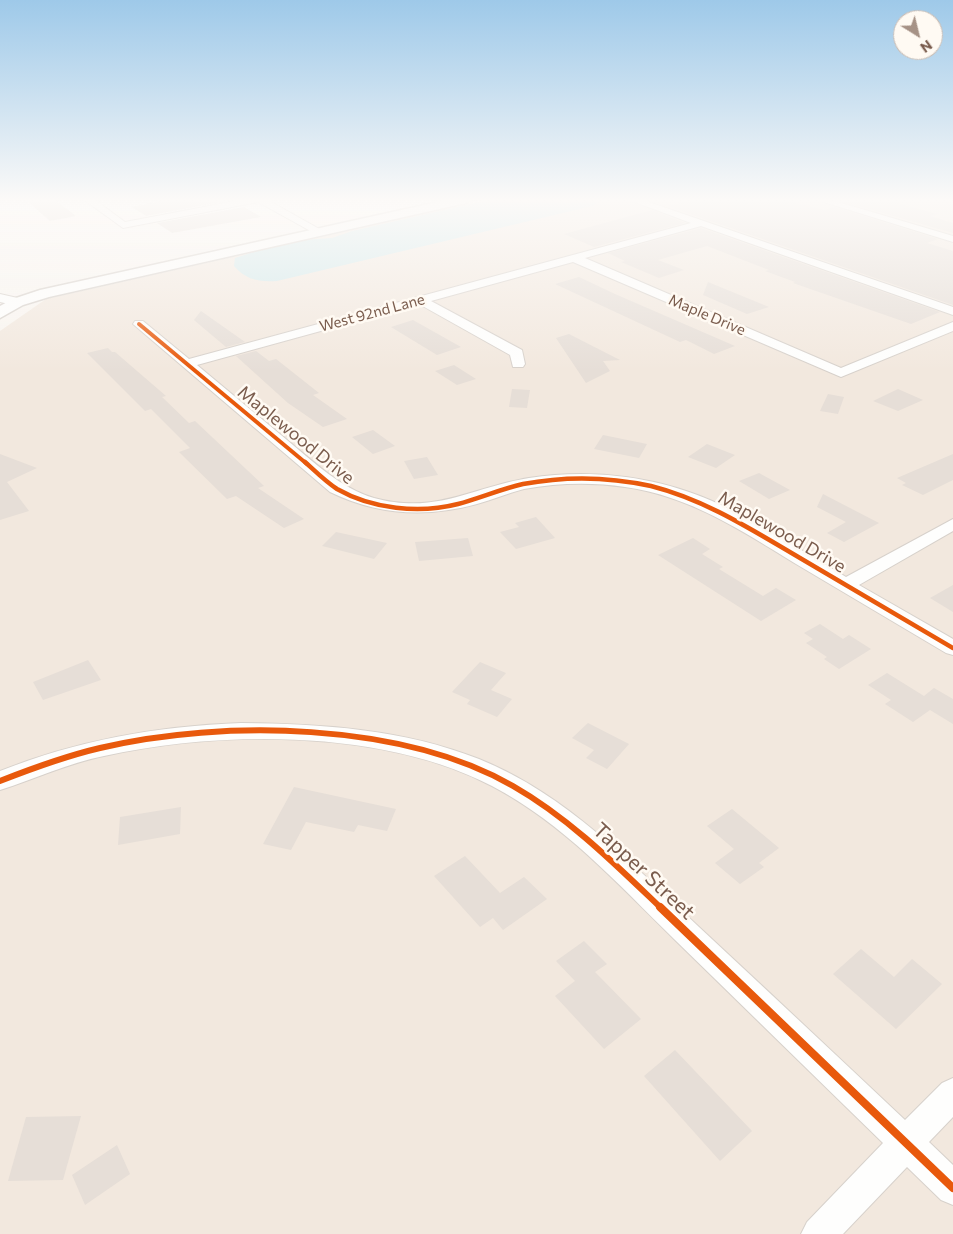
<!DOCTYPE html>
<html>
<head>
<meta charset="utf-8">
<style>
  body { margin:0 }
  #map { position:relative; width:953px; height:1234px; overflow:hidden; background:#f9f5f0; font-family:Commissioner,sans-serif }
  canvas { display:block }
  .north { position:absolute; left:893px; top:10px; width:50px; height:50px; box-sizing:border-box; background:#fffaf3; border:1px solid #cabbb1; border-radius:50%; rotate:144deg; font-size:14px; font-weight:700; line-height:20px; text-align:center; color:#7a5c4d }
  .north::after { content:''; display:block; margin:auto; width:18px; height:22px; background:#a69286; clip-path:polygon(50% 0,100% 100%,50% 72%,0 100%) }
</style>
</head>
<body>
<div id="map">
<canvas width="953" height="1234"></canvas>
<div class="north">N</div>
</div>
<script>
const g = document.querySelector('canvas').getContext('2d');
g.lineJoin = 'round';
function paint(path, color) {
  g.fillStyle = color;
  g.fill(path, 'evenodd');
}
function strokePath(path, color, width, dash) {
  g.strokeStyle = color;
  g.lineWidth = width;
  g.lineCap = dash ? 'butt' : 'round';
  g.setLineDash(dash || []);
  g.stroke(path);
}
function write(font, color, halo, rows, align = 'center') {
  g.font = font + ' Commissioner,sans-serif';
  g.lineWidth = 5;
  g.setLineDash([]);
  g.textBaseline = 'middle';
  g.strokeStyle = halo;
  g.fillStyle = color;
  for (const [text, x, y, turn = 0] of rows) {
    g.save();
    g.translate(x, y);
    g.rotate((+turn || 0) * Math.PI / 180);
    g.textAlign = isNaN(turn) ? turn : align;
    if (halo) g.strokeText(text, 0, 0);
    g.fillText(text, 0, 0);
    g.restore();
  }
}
paint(new Path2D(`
  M489 199H953V1234H0V331L46 299Z`), '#f2e8de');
paint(new Path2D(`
  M493 199H593L599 202 592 206 277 281C259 282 246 280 234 266L235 258 276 245 301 240 332 238 352 231Z`), '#d0e8ea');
paint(new Path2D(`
  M25 199H54L76 216 50 221Z
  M170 199H231L232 200 146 216 132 207Z
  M697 199H782L824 210 834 207 938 239 927 243 953 251V305L667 206Z
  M863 199H883L937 214 930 216 953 223V233L848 203Z
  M244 207 261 217 172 233 157 223Z
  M652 210 685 223 594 247 564 234Z
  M701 228 940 312 911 324 793 283 795 282 765 271 769 270 707 246 658 260 684 270 659 278 621 262 625 261 608 253Z
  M579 277 615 294 735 346 714 354 686 340 680 342 555 284Z
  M708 282 769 307 747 314 703 295Z
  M201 311 245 342 226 347 194 320Z
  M413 320 461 347 437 355 391 327Z
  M569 334 620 360 603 361 610 371 586 383 556 338Z
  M108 348 112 352H115L166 396 162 397 189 423 195 421 264 486 258 488 304 519 284 528 236 496 227 499 179 452 190 448 151 409 145 411 87 353Z
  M256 351 269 361 276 359 319 393 313 395 347 419 323 427 288 403 236 356Z
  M454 365 476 379 457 385 435 371Z
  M512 389 530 390 527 408 509 407Z
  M898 389 923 400 898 411 873 401Z
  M828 394 844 397 838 414 820 411Z
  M373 430 395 446 373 454 352 437Z
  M603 435 647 444 639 458 594 449Z
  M707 444 735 455 716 468 688 457Z
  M0 454 37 468 7 482 29 511 0 520Z
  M953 454V480L923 495 902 485 906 483 897 478Z
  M427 457 438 475 414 479 404 461Z
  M759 473 790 490 769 499 739 481Z
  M823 494 879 523 844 542 827 533 846 522 817 507Z
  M536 517 555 538 516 549 500 532 519 527 515 523Z
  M336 532 387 543 374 559 322 546Z
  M468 538 473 556 419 561 415 542Z
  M693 538 710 549 702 554 723 567 719 569 763 596 776 588 796 600 761 621 658 555Z
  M953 585V612L930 598Z
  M820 624 843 639 849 635 871 649 839 669 824 659 827 657 806 643 813 639 804 633Z
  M88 660 101 680 43 700 33 682Z
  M480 662 506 673 491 690 512 699 497 717 467 704 470 700 452 692Z
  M887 673 924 696 934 688 953 699V724L930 710 913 722 885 704 891 700 868 685Z
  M588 723 629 744 607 769 586 758 594 750 572 738Z
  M294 787 396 809 387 831 358 825 354 832 306 822 291 850 263 844Z
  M181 807 180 834 118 845 120 817Z
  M732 809 779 848 759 863 764 867 740 884 715 863 734 849 707 826Z
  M465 856 500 893 524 877 547 899 503 930 493 918 480 927 434 876Z
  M584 941 607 964 595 972 641 1019 604 1049 555 996 575 981 556 961Z
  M861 949 894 977 912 959 942 984 896 1029 833 974Z
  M675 1050 752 1131 720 1161 644 1076Z
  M81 1116 63 1180 8 1181 26 1117Z
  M117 1145 130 1174 85 1205 72 1175Z`), '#e6ded7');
const minor = new Path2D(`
  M83 199H94L125 222 246 199H266L323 231 322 233H314L258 202 123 228Z
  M627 199H640L953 307V315L701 226 585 258 841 368 953 322V331L841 377 573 262 431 301 522 350 525 364 523 367H513L510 355 419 304 197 365C227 390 257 415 287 440 314 462 340 488 374 498 437 515 472 487 529 478 594 468 662 477 721 505 764 525 805 553 846 577L953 519V531L859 585 953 639V655L946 653C896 623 846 594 796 564 742 531 690 496 625 487 592 482 557 483 524 489 508 493 492 500 477 504 426 518 377 515 330 492L133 324 135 321H143L189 359 691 223Z
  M814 199H828L953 236V242Z
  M0 294 22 299 24 302 18 306 0 302Z
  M241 723C323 724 403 729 479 759 566 794 632 864 699 927 768 991 837 1056 905 1120L942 1083 953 1078V1117L929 1142 953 1165V1205L941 1200 907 1167 843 1234H801L807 1222 883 1143C813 1075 744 1007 674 939 618 884 563 823 492 786 383 729 221 730 104 756 68 763 35 779 0 790V771C78 740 158 726 241 723Z`);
const tertiary = new Path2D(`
  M451 199H472L466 203 49 297 23 305 0 318V306L13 299 40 290Z`);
strokePath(minor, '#d7d1cb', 2);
strokePath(tertiary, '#d7d1cb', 3);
paint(minor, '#fefefd');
paint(tertiary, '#fefefd');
strokePath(new Path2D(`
  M139 324 307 464`), '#e8590c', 4);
strokePath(new Path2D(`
  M305 462C315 471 326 482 337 489 372 509 419 514 458 504 480 498 501 489 523 484 565 476 610 477 651 486 706 500 752 530 800 558 851 588 902 618 953 648`), '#e8590c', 4.5);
strokePath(new Path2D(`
  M0 781C33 768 66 756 100 748 223 719 402 722 513 786 569 818 615 864 661 908`), '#e8590c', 6);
strokePath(new Path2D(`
  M660 907 953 1188`), '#e8590c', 8);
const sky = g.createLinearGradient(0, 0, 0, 371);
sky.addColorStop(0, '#9ec9e9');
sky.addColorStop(0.54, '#fcfaf8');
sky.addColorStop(1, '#fcfaf800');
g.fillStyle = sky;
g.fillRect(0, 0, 953, 371);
write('15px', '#7a5c4d', '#fffaf3', [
  ["West 92nd Lane",372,313,-15],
  ["Maple Drive",707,315,23]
]);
write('18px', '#7a5c4d', '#fffaf3', [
  ["Maplewood Drive",296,435,39],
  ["Maplewood Drive",782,532,30]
]);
write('21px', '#7a5c4d', '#fffaf3', [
  ["Tapper Street",644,871,43]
]);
</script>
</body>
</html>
